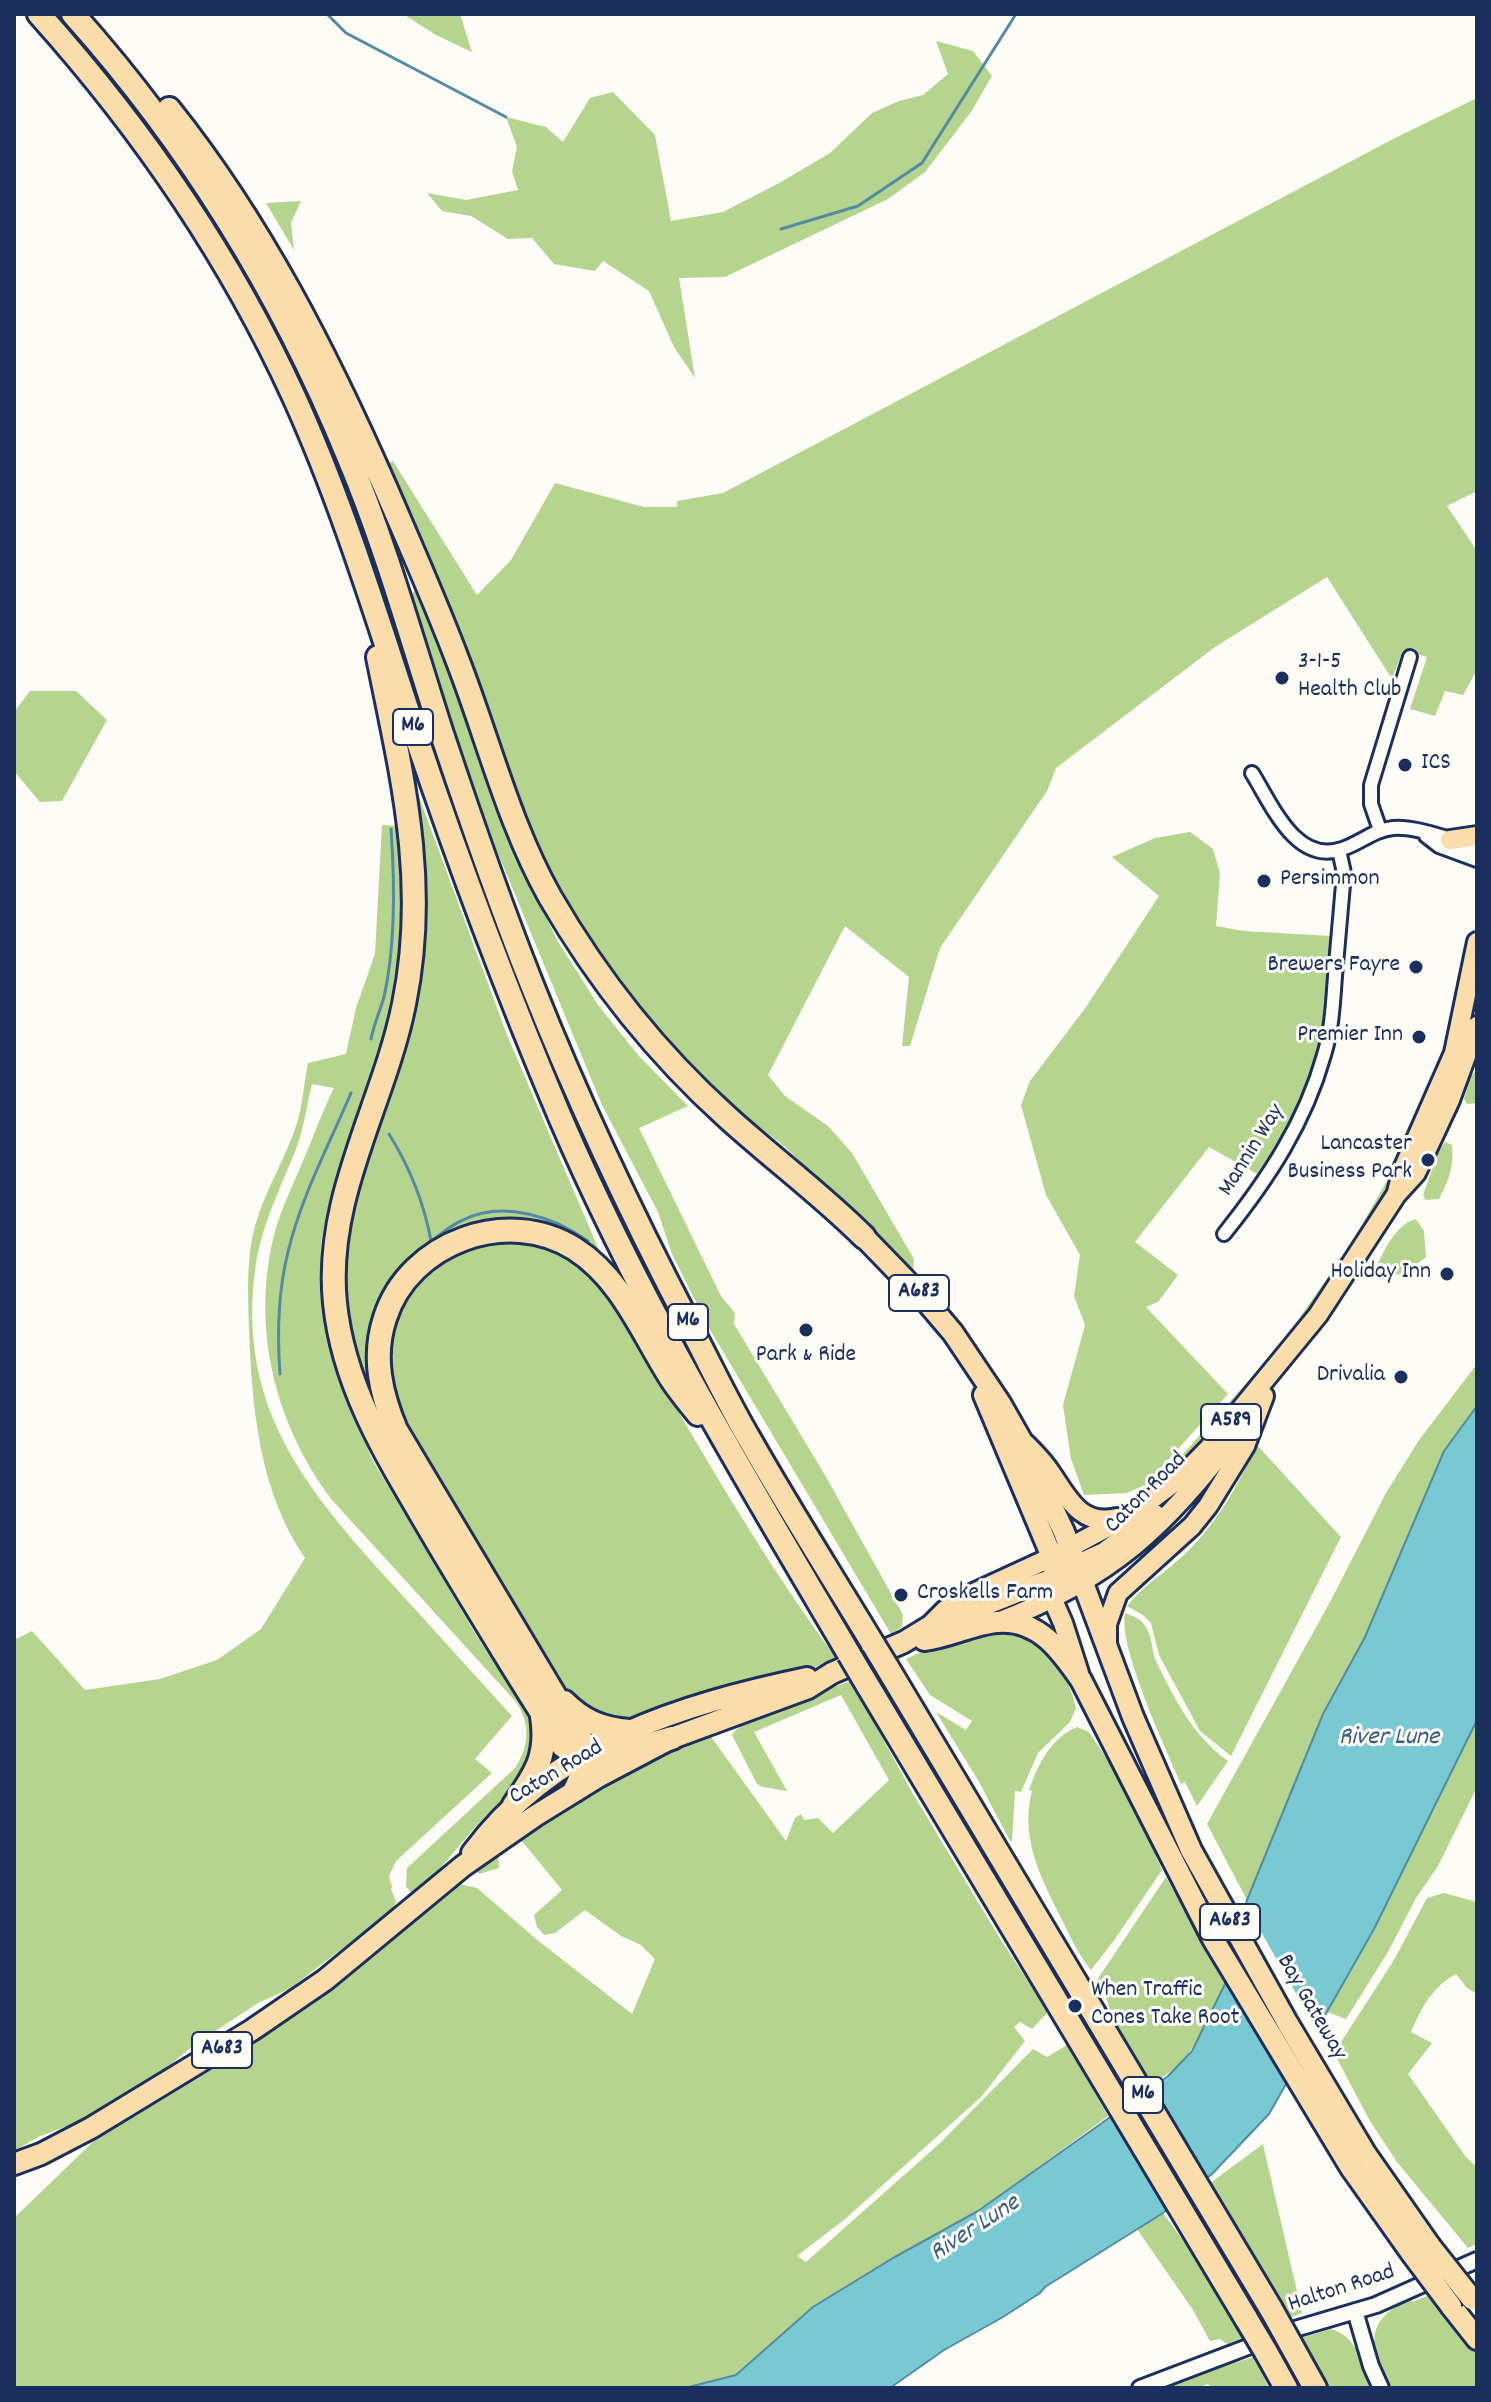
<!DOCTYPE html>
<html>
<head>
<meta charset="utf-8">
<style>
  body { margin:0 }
  #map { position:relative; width:1491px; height:2402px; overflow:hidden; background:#fdfcf7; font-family:Dekko,sans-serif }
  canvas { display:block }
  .frame { position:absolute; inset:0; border:16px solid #1b2f5e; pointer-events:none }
</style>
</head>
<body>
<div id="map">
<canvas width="1491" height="2402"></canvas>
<div class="frame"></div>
</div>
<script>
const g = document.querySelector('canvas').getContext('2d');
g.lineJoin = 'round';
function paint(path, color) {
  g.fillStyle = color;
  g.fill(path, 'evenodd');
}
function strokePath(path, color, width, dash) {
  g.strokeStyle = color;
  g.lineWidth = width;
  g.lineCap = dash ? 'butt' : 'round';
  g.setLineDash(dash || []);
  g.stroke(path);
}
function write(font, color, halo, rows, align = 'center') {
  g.font = font + ' Dekko,sans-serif';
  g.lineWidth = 6;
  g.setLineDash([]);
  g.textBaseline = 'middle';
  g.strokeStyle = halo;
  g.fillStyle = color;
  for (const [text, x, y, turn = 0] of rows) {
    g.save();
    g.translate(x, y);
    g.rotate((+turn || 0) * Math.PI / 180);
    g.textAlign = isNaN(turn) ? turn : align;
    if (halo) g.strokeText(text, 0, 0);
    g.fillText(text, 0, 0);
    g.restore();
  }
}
paint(new Path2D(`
  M403 14H460L472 52 436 35Z
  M936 41 973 51 992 76 971 112 925 172 888 199 725 277 679 278 695 378 674 347 649 291 603 261 595 271 554 264 532 238 508 239 471 216 442 211 427 193 466 200 518 190 512 171 517 147 506 117 546 127 563 142 590 98 613 92 655 135 671 221 723 212 781 182 830 153 872 113 899 101 923 95 948 74Z
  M1477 98V491L1447 506 1477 551V670L1463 695 1445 691 1435 716 1410 709 1427 657 1403 650 1392 679 1327 577 1215 647 1056 768 1047 791 940 948 910 1046H902L909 977 845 926 768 1075 785 1096 828 1126 852 1153 914 1259 913 1273 784 1146 728 1103 675 1051 626 995 596 953 555 883 526 823 431 564 382 465 393 461 477 595 511 560 555 483 644 507H677V501L723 493 1395 138Z
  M301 201 291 223 294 250 266 203Z
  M415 589 433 629 495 808 557 940 598 1005 638 1055 688 1106 639 1128 721 1296 735 1313 734 1324 825 1475 903 1615 902 1627 891 1634 709 1328 672 1254 658 1212 602 1105 495 846 459 743 412 595Z
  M30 691H76L107 720 62 801 40 802 14 771V712Z
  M411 775 507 1035 605 1264 489 1225 384 1304 391 1448 350 1346 342 1286 349 1215 402 1045Z
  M382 825 397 826 402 912 399 955 382 1044 330 1198 321 1243 320 1289 326 1331 337 1373 372 1459 476 1635 511 1688 525 1698 535 1715 533 1762 511 1792 476 1826 438 1871 419 1891 412 1894 406 1886 407 1868 515 1768C529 1747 531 1724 516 1702L332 1500C275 1424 251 1329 274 1235 281 1208 295 1181 305 1156 315 1133 323 1110 334 1088L312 1084C307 1105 304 1128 296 1149 281 1187 263 1222 256 1263 235 1405 304 1487 393 1585 433 1629 472 1672 512 1716L475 1759 492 1773 396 1861 389 1876 392 1887 391 1889 396 1902 393 1910 289 1989 258 2003 194 2045 157 2076 75 2123 38 2137 14 2151V1640L32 1631 85 1690 160 1679 217 1660 261 1629 305 1558C259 1491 252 1408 249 1329 248 1295 246 1259 255 1226 265 1190 286 1158 297 1123 303 1104 304 1082 308 1063L346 1054 356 1008 375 954Z
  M1190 832 1213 849 1220 873 1216 926 1244 931 1331 936 1325 1018 1319 1054 1280 1143 1257 1174 1209 1147 1135 1242 1178 1275 1158 1302 1146 1307 1228 1394 1145 1485 1127 1493 1084 1495 1071 1459 1063 1405 1085 1325 1074 1296 1080 1255 1046 1195 1021 1105 1030 1081 1086 1007 1159 896 1112 857 1155 838Z
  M1477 1069V1103L1467 1104 1464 1099 1471 1076Z
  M1445 1142 1452 1145C1454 1165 1449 1181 1439 1199L1426 1200 1423 1195 1438 1153Z
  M1400 1158 1403 1159 1383 1200 1311 1310 1180 1470 1152 1489 1281 1344 1348 1249Z
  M1416 1219 1424 1231 1426 1257 1405 1273 1377 1278 1374 1271C1384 1252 1395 1224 1416 1219Z
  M503 1241C535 1243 563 1249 587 1271 623 1303 656 1374 682 1418 730 1500 780 1582 836 1658L813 1668 709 1692 636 1719 617 1721 575 1708 539 1652 425 1452 406 1430 397 1411 386 1353 391 1329 409 1294 438 1264 459 1250Z
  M1477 1364V1406L1444 1451 1365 1637 1323 1714 1247 1900 1207 1824 1330 1602 1386 1493 1419 1440Z
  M1257 1445 1341 1537 1231 1756 1200 1731 1159 1655 1151 1623 1143 1615 1127 1606C1144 1584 1168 1571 1188 1551 1221 1517 1236 1488 1257 1445Z
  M1125 1613C1132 1616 1141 1618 1145 1626 1153 1636 1151 1650 1156 1661 1175 1700 1193 1736 1228 1761L1197 1806 1185 1782 1181 1784C1166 1749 1118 1647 1125 1613Z
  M1008 1632C1019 1633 1031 1633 1039 1640 1057 1655 1071 1686 1076 1708L1070 1722 1038 1753 1021 1792 1015 1791 1012 1841H1010L978 1780 936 1712 966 1730 972 1721 930 1695 906 1659 925 1650Z
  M851 1681 913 1794 999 1937 1048 2012 1032 2029 1020 2022 1014 2027 1025 2041 981 2097 845 2219 797 2256 806 2262 938 2145 1033 2049 1047 2057 1067 2045 1108 2116 978 2211 893 2258 813 2307 736 2375 685 2388H14V2218L94 2141 233 2057 313 2004 459 1884 477 1888 536 1939 632 2014 655 1959 641 1945 621 1936 585 1910 555 1933 544 1935 537 1927 534 1915 562 1890 521 1840 498 1851 499 1868 479 1874 474 1868 547 1815 652 1756 709 1734 786 1841 795 1818 801 1814 804 1820 818 1818 833 1833 889 1780 841 1695 754 1732 787 1791 763 1787 757 1784 732 1735C748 1712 823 1691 851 1681Z
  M1477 1720V1787L1438 1866 1416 1898 1388 1952 1346 2019 1327 2012 1374 1929Z
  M1077 1727 1089 1732 1127 1789 1145 1821 1143 1826 1162 1870 1115 1939 1091 1970C1077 1953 1070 1935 1060 1916 1040 1876 1020 1837 1032 1791L1029 1790C1038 1764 1051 1738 1077 1727Z
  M1166 1877 1225 1984C1204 2023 1194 2065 1150 2084L1115 2026 1108 2003 1097 1980Z
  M1444 1893 1477 1902V1994L1467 1988 1456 1974C1432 1987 1422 2007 1411 2032L1432 2043 1408 2074 1466 2157 1477 2167V2244L1468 2248 1397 2162 1370 2121 1334 2053 1394 1960 1427 1898Z
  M1263 2144 1302 2313 1289 2318 1209 2184Z
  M1163 2213 1190 2250 1243 2338 1227 2344 1220 2339 1210 2341 1193 2310 1137 2229Z
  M1432 2294 1477 2353V2388H1388C1370 2346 1363 2321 1410 2299L1412 2302Z
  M1331 2329C1357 2336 1364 2366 1374 2388H1328L1301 2338Z
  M1254 2357 1269 2388H1214L1207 2384 1200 2388H1158L1182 2378Z`), '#b5d48e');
const water = new Path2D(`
  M1477 1406V1720L1374 1929 1269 2114 1212 2174 1163 2213 1045 2287 1040 2293 1003 2317 944 2350 890 2388H685L736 2375 813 2307 893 2258 978 2211 1168 2076 1192 2051 1225 1984 1247 1900 1323 1714 1365 1637 1444 1451Z`);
paint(water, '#79c9d3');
strokePath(water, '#538ba4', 2);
paint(new Path2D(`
  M1243 1900 1319 2034 1288 2088 1223 1976Z`), '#fdfcf7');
strokePath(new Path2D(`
  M327 14 346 33 506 117
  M781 229 858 206 922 163 1016 14
  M371 1039C374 1024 380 1011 384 997 396 943 395 884 391 829
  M389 1134C409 1166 424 1203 431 1241 441 1234 451 1225 463 1220 504 1200 554 1217 588 1241
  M280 1374C277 1334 278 1292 288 1252 301 1197 329 1145 351 1093`), '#538ba4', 3);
const minor = new Path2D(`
  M1252 773C1272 805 1296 865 1342 849 1361 843 1373 830 1393 828 1417 826 1454 841 1477 847
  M1380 830 1371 804V785L1410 657
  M1426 836 1439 846 1477 860
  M1224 1234C1268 1179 1305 1123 1324 1055 1332 1029 1333 1003 1335 976 1338 942 1341 907 1344 873L1339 850`);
const tertiary = new Path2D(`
  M1355 2311 1371 2366 1381 2388
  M1140 2388 1295 2329 1376 2305 1477 2260`);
const primary = new Path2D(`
  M1450 840 1477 836
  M1397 1192 1403 1169 1454 1053 1477 942
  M1026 1444C1035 1453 1044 1462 1051 1473 1068 1498 1081 1527 1117 1518
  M1065 1570 1104 1552 1155 1514
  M1048 1589 1063 1623 1079 1673
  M998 1622C1110 1579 1168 1526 1238 1431
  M929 1626 945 1610 965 1597 1052 1557 1132 1514 1179 1479 1209 1448 1318 1315 1396 1195 1416 1173 1450 1100 1477 1026
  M1107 1642V1624L1118 1593 1192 1526 1208 1506 1245 1446 1264 1396`);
const trunk = new Path2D(`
  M864 1237 925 1300 953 1333 1000 1403 1021 1440 1064 1532 1133 1717 1191 1850 1288 2024 1365 2153 1430 2246
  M984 1395 1052 1557 1057 1587 1052 1600
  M924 1640C949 1637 973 1624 997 1622 1038 1618 1061 1651 1081 1680L1213 1939 1351 2168 1412 2254
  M472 1853C554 1743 679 1705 807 1678
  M14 2164 41 2154 91 2128 252 2030 325 1980 463 1866 535 1816 598 1777 672 1738 808 1688 832 1673 904 1642 927 1628 1022 1590 1057 1578 1082 1584
  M1451 2306 1477 2339`);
const motorway = new Path2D(`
  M39 14C142 129 230 257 294 397 344 507 378 622 416 736 459 864 507 992 560 1117 640 1304 746 1479 849 1654
  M73 14C189 144 282 295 348 456 386 546 412 641 442 734 470 818 499 902 532 985 578 1101 632 1215 690 1326 710 1364 728 1403 750 1440 789 1509 832 1576 873 1644
  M169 109C261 224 327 355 386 489 411 547 437 605 459 664 489 742 509 824 550 897 598 980 656 1053 727 1117 772 1158 821 1194 864 1237
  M378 657C402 776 429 882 404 1004 384 1104 324 1197 335 1303 344 1393 395 1469 439 1545 479 1612 520 1680 563 1746L579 1757 592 1761 672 1738
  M887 1667 1271 2309
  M862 1676 1247 2320
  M564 1702C583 1721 602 1729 629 1731
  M575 1790C582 1775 589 1760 583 1743L396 1430C381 1394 372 1357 385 1318 409 1242 508 1206 575 1249 622 1279 643 1335 672 1380 680 1392 689 1403 698 1414
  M514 1805C536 1773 548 1756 542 1716
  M1290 2343 1315 2388
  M1266 2352 1286 2388`);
strokePath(minor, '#1b2f5e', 18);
strokePath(tertiary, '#1b2f5e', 20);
strokePath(primary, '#1b2f5e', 24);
strokePath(trunk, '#1b2f5e', 26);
strokePath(motorway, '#1b2f5e', 28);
strokePath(minor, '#fdfcf7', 12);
strokePath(tertiary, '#fdfcf7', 14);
strokePath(primary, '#fbddab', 18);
strokePath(trunk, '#fbddab', 20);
strokePath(motorway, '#fbddab', 22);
const trunkBridge = new Path2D(`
  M1430 2246 1472 2299
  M1412 2254 1451 2306`);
const motorwayBridge = new Path2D(`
  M873 1644 887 1667
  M849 1654 862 1676
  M1271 2309 1290 2343
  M1247 2320 1266 2352`);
strokePath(trunkBridge, '#1b2f5e', 26, []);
strokePath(motorwayBridge, '#1b2f5e', 28, []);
strokePath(trunkBridge, '#fbddab', 20);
strokePath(motorwayBridge, '#fbddab', 22);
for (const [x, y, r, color] of [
  [1282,678,8,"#1b2f5e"],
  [1405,765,8,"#1b2f5e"],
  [1264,881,8,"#1b2f5e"],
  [1416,967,8,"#1b2f5e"],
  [1419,1037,8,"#1b2f5e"],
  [1428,1160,8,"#1b2f5e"],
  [1447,1274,8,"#1b2f5e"],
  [806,1330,8,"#1b2f5e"],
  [1401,1377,8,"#1b2f5e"],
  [901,1595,8,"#1b2f5e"],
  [1075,2006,8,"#1b2f5e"]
]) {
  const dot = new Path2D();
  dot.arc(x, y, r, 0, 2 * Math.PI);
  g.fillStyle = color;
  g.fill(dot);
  strokePath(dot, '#fdfcf7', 3);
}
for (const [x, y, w] of [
  [413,727,40],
  [919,1293,60],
  [688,1322,40],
  [1231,1422,60],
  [1230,1922,60],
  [222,2050,60],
  [1143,2095,40]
]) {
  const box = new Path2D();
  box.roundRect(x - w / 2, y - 18, w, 36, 6);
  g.fillStyle = '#fdfcf7';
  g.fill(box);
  strokePath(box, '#1b2f5e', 2);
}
write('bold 22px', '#1b2f5e', null, [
  ["M6",413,727],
  ["A683",919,1293],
  ["M6",688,1322],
  ["A589",1231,1422],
  ["A683",1230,1922],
  ["A683",222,2050],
  ["M6",1143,2095]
]);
write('24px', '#1b2f5e', '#fdfcf7', [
  ["3-1-5",1298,664],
  ["Health Club",1298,692],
  ["ICS",1421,765],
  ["Persimmon",1280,881],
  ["Brewers Fayre",1400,967,"right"],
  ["Premier Inn",1403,1037,"right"],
  ["Lancaster",1412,1146,"right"],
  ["Business Park",1412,1174,"right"],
  ["Holiday Inn",1431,1274,"right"],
  ["Park & Ride",806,1357,"center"],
  ["Drivalia",1385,1377,"right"],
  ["Croskells Farm",917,1595],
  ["When Traffic",1091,1992],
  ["Cones Take Root",1091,2020]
], 'left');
write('24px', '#1b2f5e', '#fdfcf7', [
  ["Mannin Way",1253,1151,-58],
  ["Caton Road",1147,1494,-45],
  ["Caton Road",557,1774,-31],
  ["Bay Gateway",1310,2008,60],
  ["Halton Road",1342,2290,-18]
]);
write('italic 26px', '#375d81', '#fdfcf7', [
  ["River Lune",1389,1739],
  ["River Lune",976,2230,-33]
]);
</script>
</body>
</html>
